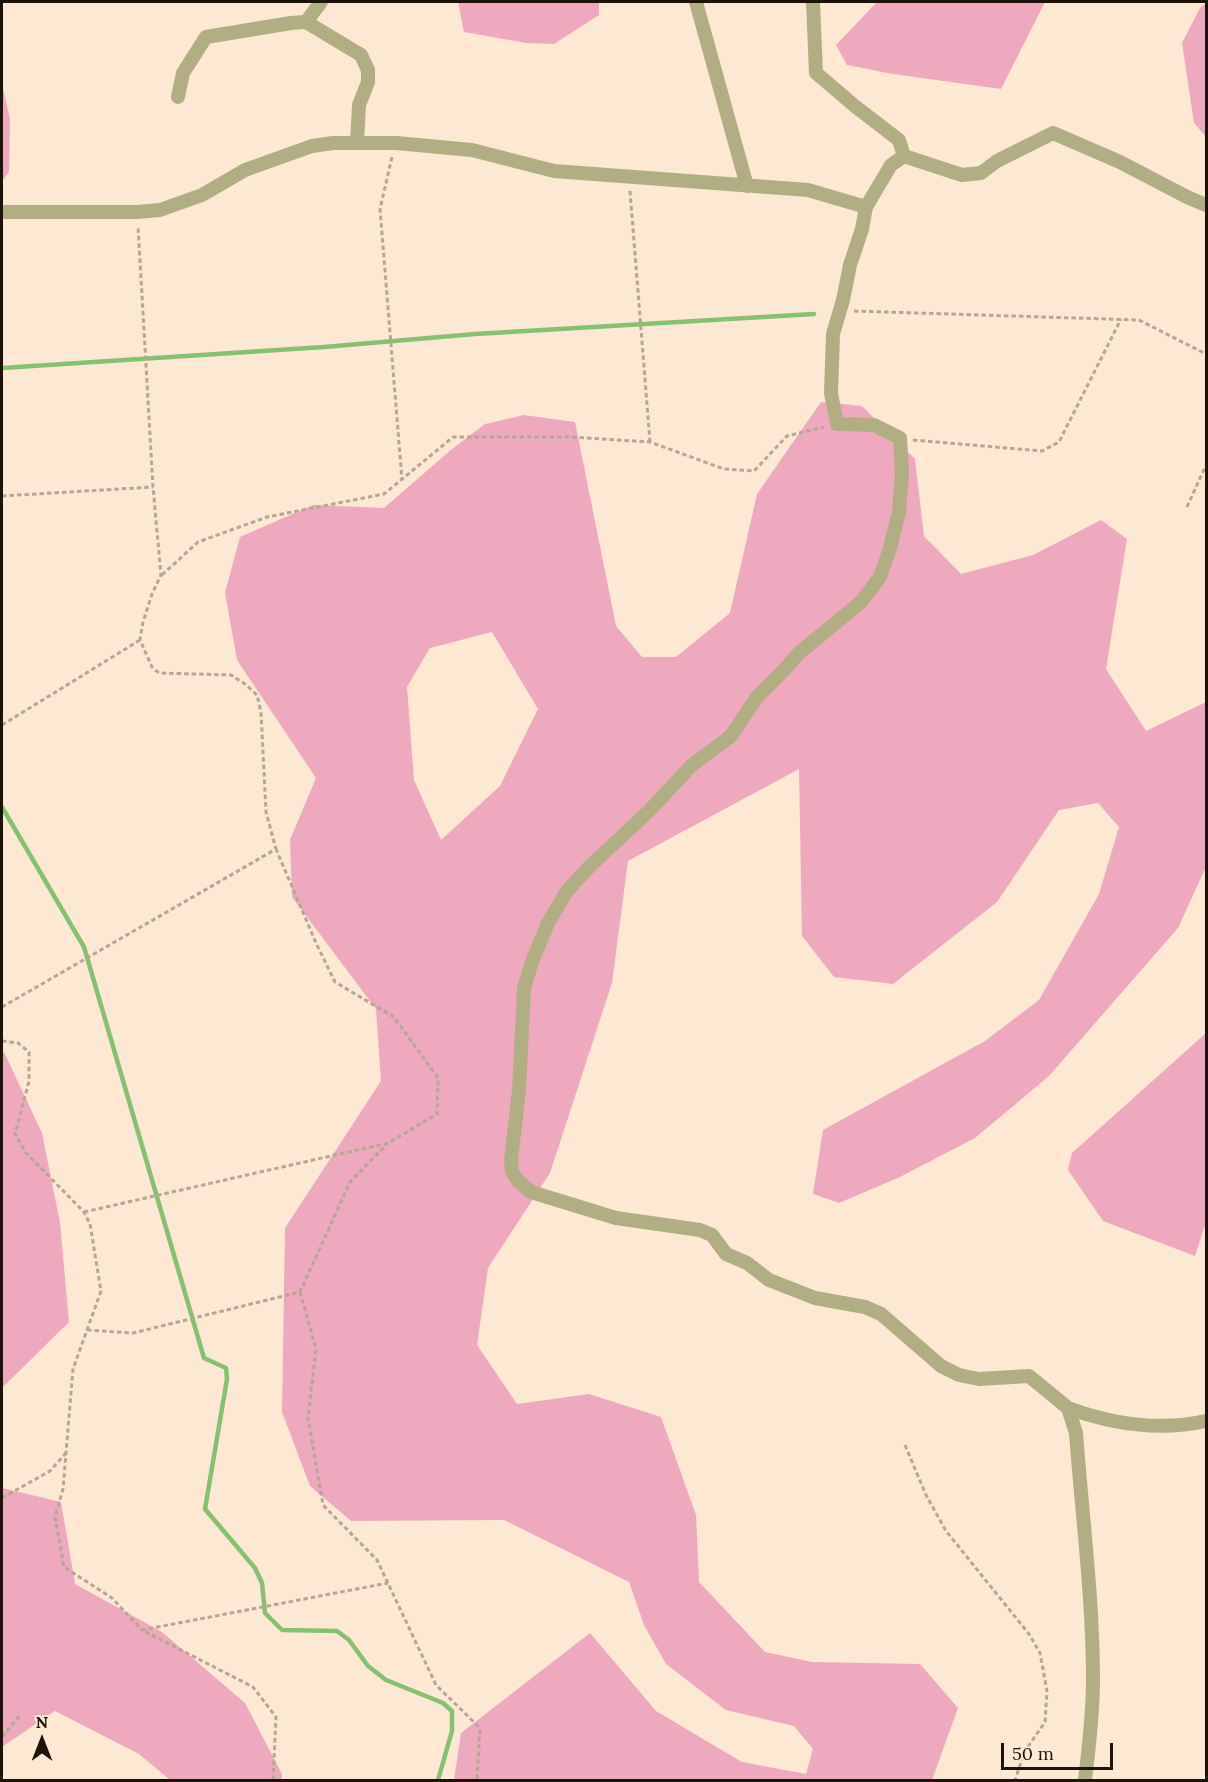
<!DOCTYPE html>
<html>
<head>
<meta charset="utf-8">
<style>
  body { margin:0 }
  #map { position:relative; width:1208px; height:1782px; overflow:hidden; background:#fde8d3; font-family:Lora,serif }
  canvas { display:block }
  .frame { position:absolute; inset:0; border:3px solid #1c130a; pointer-events:none }
  .north { position:absolute; left:12px; top:1710px; width:60px; height:60px; -webkit-text-stroke:4px #fde8d3; paint-order:stroke; rotate:0deg; font-size:16px; font-weight:700; line-height:24px; text-align:center; color:#1c130a }
  .north::after { content:''; display:block; margin:auto; width:21px; height:27px; background:#1c130a; clip-path:polygon(50% 0,100% 100%,50% 72%,0 100%) }
  .scale { position:absolute; left:1001px; top:1743px; width:112px; height:27px; box-sizing:border-box; border:3px solid #1c130a; border-top:0; padding-left:8px; font-size:18px; line-height:21px; white-space:nowrap; color:#1c130a; -webkit-text-stroke:4px #fde8d3; paint-order:stroke }
</style>
</head>
<body>
<div id="map">
<canvas width="1208" height="1782"></canvas>
<div class="frame"></div>
<div class="north">N</div>
<div class="scale">50 m</div>
</div>
<script>
const g = document.querySelector('canvas').getContext('2d');
g.lineJoin = 'round';
function paint(path, color) {
  g.fillStyle = color;
  g.fill(path, 'evenodd');
}
function strokePath(path, color, width, dash) {
  g.strokeStyle = color;
  g.lineWidth = width;
  g.lineCap = dash ? 'butt' : 'round';
  g.setLineDash(dash || []);
  g.stroke(path);
}
paint(new Path2D(`
  M458 2H599V15L554 44 526 43 464 32Z
  M877 2H1045L1001 89 893 74 847 65 836 45Z
  M1206 3V137L1194 123 1182 43 1200 8Z
  M2 84 10 119 9 172 2 181Z
  M821 402 862 406 915 459 924 536 961 574 1033 555 1101 520 1127 539 1106 669 1146 731 1206 702V867L1178 928 1049 1076 975 1138 900 1177 839 1203 813 1194 823 1130 985 1041 1039 1000 1099 894 1119 827 1098 803 1059 810 997 902 893 984 834 977 802 936 799 769 628 861 612 983 550 1173 488 1268 477 1345 517 1404 589 1394 661 1417 696 1515 699 1582 765 1652 812 1662 920 1664 958 1708 932 1780H454L461 1733 590 1633 656 1711 742 1762 806 1774 813 1749 794 1726 726 1710 666 1664 644 1625 629 1582 504 1520 351 1521 310 1486 282 1412 285 1228 381 1081 376 1009 292 897 290 840 316 778 237 660 225 593 240 537 313 505 384 508 452 449 485 424 524 415 575 422 616 626 642 657H676L730 613 757 494ZM492 632 538 709 500 786 441 840 414 780 407 687 430 648Z
  M1206 1033V1222L1195 1256 1103 1221 1068 1170 1072 1153Z
  M2 1052H4L42 1133 60 1223 69 1322 2 1388Z
  M2 1488 61 1502 75 1584 162 1632 245 1703 282 1774V1780H170L139 1754 55 1711 2 1747Z`), '#eea9bf');
strokePath(new Path2D(`
  M2 368 324 347 475 334 814 314
  M2 807 84 947 204 1358 226 1368 227 1379 205 1509 255 1568 262 1583 265 1613 282 1630 337 1631 349 1640 368 1666 386 1680 443 1703 452 1711V1731L438 1780`), '#86c171', 4.5);
strokePath(new Path2D(`
  M392 157 380 209 402 480
  M630 191 650 442
  M854 311 1139 320 1206 354
  M913 440 1042 451 1059 442 1121 319
  M2 496 153 487
  M1187 507 1206 465
  M162 575 198 542 267 517 384 494 453 437H570L650 442 724 469 754 471 787 436 824 427
  M2 725 140 640
  M2 1007 276 849 266 812 261 712 257 695 245 684 231 675 159 673 152 667 140 640 143 622 152 594 161 575 153 487 138 226
  M2 1041 18 1043 29 1052V1081L15 1134 26 1153 84 1212 90 1224 101 1291 73 1369 63 1489 55 1517 64 1567 112 1598 142 1630
  M84 1212 388 1143 437 1114 438 1078 394 1017 335 982 316 943 276 849
  M300 1292 316 1349 308 1418 323 1505 377 1560 436 1685 480 1728 477 1780
  M87 1330 133 1333 300 1292 350 1182 387 1144
  M905 1445 926 1495 946 1531 1029 1634 1040 1653 1047 1691 1045 1722 1025 1751 1015 1780
  M2 1498 50 1471 66 1453
  M2 1737 21 1714
  M273 1780 276 1717 253 1687 142 1630 388 1583`), '#b7a695', 3, [4.5, 3]);
strokePath(new Path2D(`
  M321 2 306 22 361 55 368 70V82L359 105 357 143
  M696 2 747 186
  M813 2 816 73 856 107 899 140 904 156
  M178 97 183 73 206 37 291 23 306 22
  M904 156 891 165 866 207 862 229 850 265 843 300 833 334 831 393 837 424 874 425 900 438 902 474 899 512 890 548 880 577 861 602 799 653 784 670 757 697 731 736 691 766 650 810 589 867 567 891 548 923 533 959 524 988 519 1090 511 1160 512 1172 519 1182 531 1192 616 1218 700 1230 712 1235 726 1254 747 1263 769 1280 815 1298 865 1307 881 1314 941 1366 959 1375 979 1379 1029 1376 1068 1408 1076 1433C1082 1515 1093 1598 1093 1680 1093 1714 1089 1747 1085 1780
  M904 156 962 175 981 173 997 161 1053 133 1120 162 1187 197 1206 205
  M2 212H137L160 210 202 195 245 170 312 146 333 143H396L472 150 554 171 808 190 866 207
  M1068 1408C1112 1424 1161 1431 1206 1421`), '#b2ae84', 14);
</script>
</body>
</html>
